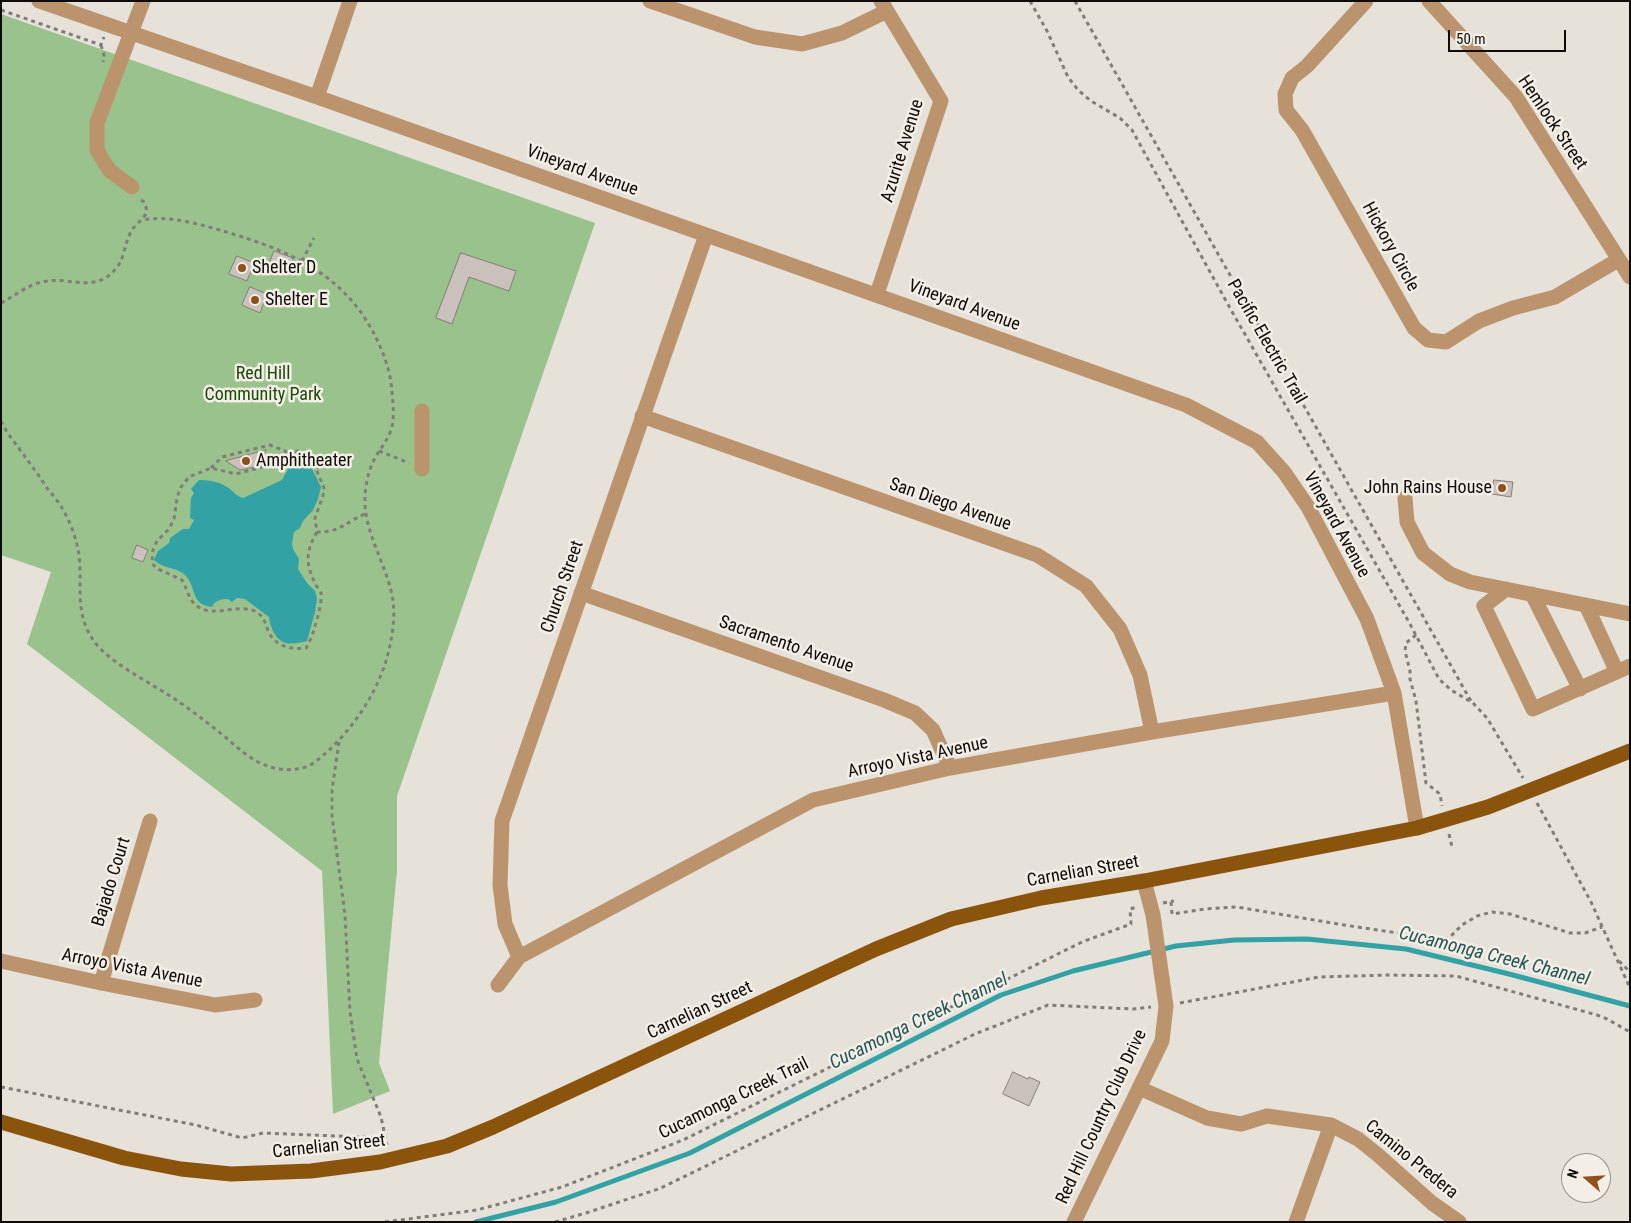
<!DOCTYPE html>
<html>
<head>
<meta charset="utf-8">
<style>
  body { margin:0 }
  #map { position:relative; width:1631px; height:1223px; overflow:hidden; background:#e6e2da; font-family:"Roboto Condensed",sans-serif }
  canvas { display:block }
  .frame { position:absolute; inset:0; border:2px solid #0e0c0a; pointer-events:none }
  .north { position:absolute; left:1561px; top:1153px; width:50px; height:50px; box-sizing:border-box; background:#f3efe7; border:1px solid #97948f; border-radius:50%; rotate:289deg; font-size:14px; font-weight:700; line-height:20px; text-align:center; color:#0e0c0a }
  .north::after { content:''; display:block; margin:auto; width:18px; height:22px; background:#8f5117; clip-path:polygon(50% 0,100% 100%,50% 72%,0 100%) }
  .scale { position:absolute; left:1448px; top:30px; width:118px; height:22px; box-sizing:border-box; border:2px solid #0e0c0a; border-top:0; padding-left:6px; font-size:15px; line-height:18px; white-space:nowrap; color:#0e0c0a; -webkit-text-stroke:4px #f3efe7; paint-order:stroke }
</style>
</head>
<body>
<div id="map">
<canvas width="1631" height="1223"></canvas>
<div class="frame"></div>
<div class="north">N</div>
<div class="scale">50 m</div>
</div>
<script>
const g = document.querySelector('canvas').getContext('2d');
g.lineJoin = 'round';
function paint(path, color) {
  g.fillStyle = color;
  g.fill(path, 'evenodd');
}
function strokePath(path, color, width, dash) {
  g.strokeStyle = color;
  g.lineWidth = width;
  g.lineCap = dash ? 'butt' : 'round';
  g.setLineDash(dash || []);
  g.stroke(path);
}
function write(font, color, halo, rows, align = 'center') {
  g.font = font + ' "Roboto Condensed",sans-serif';
  g.lineWidth = 5;
  g.setLineDash([]);
  g.textBaseline = 'middle';
  g.strokeStyle = halo;
  g.fillStyle = color;
  for (const [text, x, y, turn = 0] of rows) {
    g.save();
    g.translate(x, y);
    g.rotate((+turn || 0) * Math.PI / 180);
    g.textAlign = isNaN(turn) ? turn : align;
    if (halo) g.strokeText(text, 0, 0);
    g.fillText(text, 0, 0);
    g.restore();
  }
}
paint(new Path2D(`
  M1 14 595 223 397 796V870L379 1063 390 1091 333 1114 322 871 27 644 51 572 1 555Z`), '#99c28c');
paint(new Path2D(`
  M300 457H305L308 461 321 487 318 499 313 510 303 521 300 528 294 532 292 543 293 549 299 559 298 569 307 583 315 591 317 598 315 612 307 641C295 644 282 647 275 634 272 631 272 627 270 624L269 617 245 599 237 598 232 602 228 599C221 599 215 600 212 607 190 604 197 589 186 576 178 567 163 569 154 560L158 551 169 543 170 538 183 529H189L194 520 190 518 191 498 194 493 191 489 199 480C210 480 221 482 230 489 235 493 236 496 243 498L282 480 293 460Z`), '#33a2a4');
strokePath(new Path2D(`
  M476 1222 556 1202 690 1153 1001 995 1073 971 1176 946 1234 940 1307 939 1406 949 1509 974 1630 1006`), '#33a2a4', 5);
const building = new Path2D(`
  M274 251 293 258 287 275 268 268Z
  M461 253 516 271 509 291 469 277 452 324 436 318Z
  M237 256 254 263 247 281 229 274Z
  M250 287 267 294 260 313 242 305Z
  M266 450 259 466 240 470 226 461Z
  M1494 480 1513 482 1511 497 1492 494Z
  M137 545 148 550 143 562 132 558Z
  M1013 1072 1028 1079 1029 1077 1040 1082 1029 1106 1003 1094Z`);
paint(building, '#cac1bd');
strokePath(building, '#877e7a', 1);
strokePath(new Path2D(`
  M1030 1 1047 31 1068 77 1078 90 1091 101 1120 118 1132 130 1226 301 1410 624 1439 679 1451 690 1473 703 1487 718 1523 778
  M1075 1 1472 703
  M1 10 101 45 104 37
  M101 45 104 55 103 62
  M302 261 314 238
  M1 303C15 296 27 285 42 282 71 275 96 296 118 266 125 255 125 241 132 230 138 220 153 216 143 201L137 200
  M1 421C5 430 12 439 18 447 28 461 38 474 47 488 52 494 58 501 62 508 70 521 77 540 79 555 83 589 73 615 97 645 115 666 155 685 179 702 195 713 209 724 224 736 237 747 249 759 265 765 276 770 290 771 302 768 312 766 320 758 328 751 358 723 382 685 390 645 393 631 395 615 393 601 388 566 364 534 365 499 365 487 368 473 373 462 378 451 387 442 391 430 395 418 393 405 392 392 391 375 386 360 379 344 348 275 291 251 223 231 200 224 166 215 143 220
  M379 451 409 463
  M211 468 222 457 270 445 290 453
  M317 532C306 551 305 563 315 583 316 586 320 590 321 593 323 603 312 640 306 648 292 650 277 647 269 633 266 626 265 618 258 613 238 600 209 623 192 601 188 595 186 587 182 580L156 568 152 563 153 550 157 541 169 529 174 519 177 498 181 487 189 477 211 468 236 474 281 462 290 453 298 451 306 453 313 462 324 488 323 496 315 518 317 532C339 533 346 522 365 514
  M1416 635 1406 643 1405 651 1410 671V679L1416 701 1426 783 1440 794 1442 806
  M339 742 332 790V816L345 915 350 1012 357 1059 381 1117 387 1145
  M1537 803 1591 902 1630 988
  M1449 834 1452 847
  M1171 902 1172 914 1205 909 1237 907 1344 925 1411 935 1440 941 1449 938 1462 925 1477 916 1492 912 1510 914 1570 933H1585L1602 927
  M1163 903 1174 901
  M1619 961 1630 972
  M1180 1003 1319 977 1388 975 1456 976 1597 1015 1607 1019 1630 1032
  M1 1087 196 1125 242 1138 263 1133 385 1138
  M385 1222 477 1210 562 1187 683 1140 1082 942 1131 924 1130 909 1137 907
  M555 1222 589 1212 661 1188 975 1034 1048 1005 1133 1009 1151 1007`), '#817e79', 3, [4, 4]);
strokePath(new Path2D(`
  M39 1 317 97 1186 405 1257 442 1284 472 1308 507 1367 619 1394 693 1417 828
  M650 1 755 37 802 44 842 33 887 11
  M1366 1 1307 66 1292 78 1285 94 1286 110 1302 130 1414 328 1428 340 1446 342 1479 321 1513 308 1555 297 1618 260
  M1429 1 1516 97 1630 277
  M317 97 350 1
  M132 187 109 170 97 150V123L143 1
  M877 294 941 101 881 1
  M422 411V469
  M642 416 1037 555 1086 586 1120 629 1140 675 1152 732
  M1405 498 1407 522 1423 553 1450 574 1470 582 1630 614
  M1506 589 1484 606 1533 709 1630 666
  M581 593 884 700 915 713 933 730 950 768
  M1532 594 1580 689
  M1586 605 1617 672
  M519 957 505 924 500 885 502 821 706 235
  M1 961 101 983 215 1005 255 1000
  M101 983 150 821
  M498 985 519 957 813 800 950 768 1152 732 1394 693
  M1139 1088 1207 1118 1241 1124 1267 1116 1331 1125 1358 1139 1378 1155 1432 1203 1459 1222
  M1074 1222 1162 1041 1166 1006 1153 915 1144 881
  M1296 1222 1331 1125`), '#bb946e', 15);
strokePath(new Path2D(`
  M1 1122 124 1158 181 1169 231 1174 311 1171 380 1162 447 1146 493 1127 876 949 951 919 1041 898 1144 881 1417 828 1488 807 1630 751`), '#8b540c', 15);
for (const [x, y, r, color] of [
  [242,268,5,"#8f5117"],
  [255,300,5,"#8f5117"],
  [246,461,5,"#8f5117"],
  [1502,488,5,"#8f5117"]
]) {
  const dot = new Path2D();
  dot.arc(x, y, r, 0, 2 * Math.PI);
  g.fillStyle = color;
  g.fill(dot);
  strokePath(dot, '#f3efe7', 2);
}
write('18px', '#0e0c0a', '#f3efe7', [
  ["Hemlock Street",1552,123,56],
  ["Azurite Avenue",903,151,-73],
  ["Vineyard Avenue",582,171,20],
  ["Hickory Circle",1390,247,61],
  ["Vineyard Avenue",964,306,20],
  ["Pacific Electric Trail",1266,342,60],
  ["San Diego Avenue",950,505,19],
  ["Vineyard Avenue",1336,525,61],
  ["Church Street",563,587,-71],
  ["Sacramento Avenue",786,645,19],
  ["Arroyo Vista Avenue",918,758,-12],
  ["Carnelian Street",1083,872,-10],
  ["Bajado Court",112,882,-73],
  ["Arroyo Vista Avenue",132,969,11],
  ["Carnelian Street",700,1011,-25],
  ["Cucamonga Creek Trail",734,1099,-26],
  ["Red Hill Country Club Drive",1102,1117,-65],
  ["Carnelian Street",329,1147,-6],
  ["Camino Predera",1411,1160,39]
]);
write('18px', '#0e0c0a', '#f3efe7', [
  ["Shelter D",252,268],
  ["Shelter E",265,300],
  ["Amphitheater",256,461],
  ["John Rains House",1492,488,"right"]
], 'left');
write('18px', '#1c480a', '#f3efe7', [
  ["Red Hill",263,374],
  ["Community Park",263,395]
]);
write('italic 19px', '#265555', '#f3efe7', [
  ["Cucamonga Creek Channel",1494,957,14],
  ["Cucamonga Creek Channel",919,1022,-26]
]);
</script>
</body>
</html>
